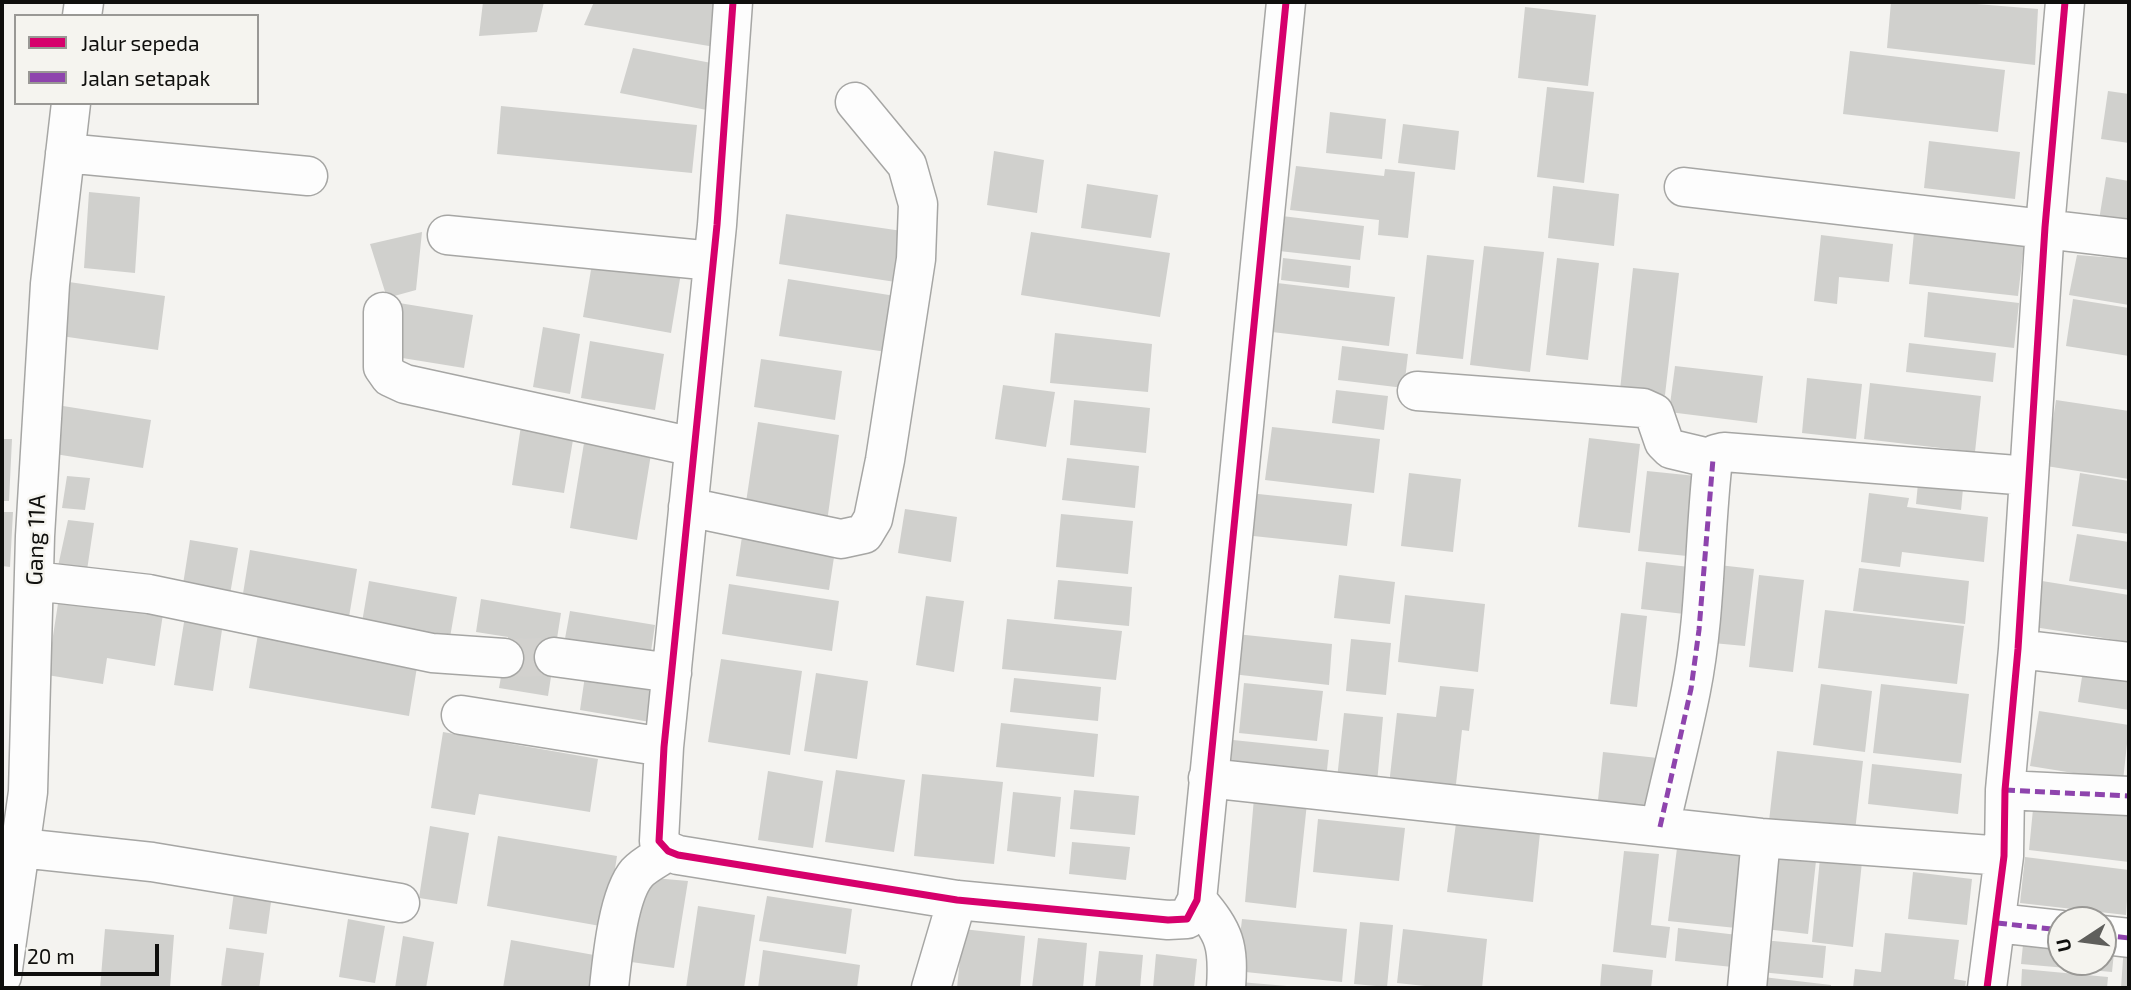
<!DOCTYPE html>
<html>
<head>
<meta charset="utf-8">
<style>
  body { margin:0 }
  #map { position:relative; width:2131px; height:990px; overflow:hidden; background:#f4f3f0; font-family:"Exo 2",sans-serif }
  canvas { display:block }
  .frame { position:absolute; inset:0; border:4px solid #0f0f0d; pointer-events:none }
  .legend { position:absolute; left:14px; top:14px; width:245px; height:91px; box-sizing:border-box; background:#f5f4ef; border:2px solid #999895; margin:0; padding:9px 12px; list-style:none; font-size:21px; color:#0f0f0d }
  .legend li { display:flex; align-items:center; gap:14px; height:35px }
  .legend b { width:35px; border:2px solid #999895 }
  .north { position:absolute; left:2047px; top:906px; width:70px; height:70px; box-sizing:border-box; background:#f5f4ef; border:2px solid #999895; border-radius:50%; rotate:257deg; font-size:19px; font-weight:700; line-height:28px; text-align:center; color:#0f0f0d }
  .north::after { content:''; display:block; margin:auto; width:24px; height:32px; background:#5f5f5c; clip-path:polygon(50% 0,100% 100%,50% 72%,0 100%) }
  .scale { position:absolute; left:14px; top:944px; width:145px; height:32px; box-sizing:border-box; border:4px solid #0f0f0d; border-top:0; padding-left:9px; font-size:21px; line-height:24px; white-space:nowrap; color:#0f0f0d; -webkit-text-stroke:5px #f5f4ef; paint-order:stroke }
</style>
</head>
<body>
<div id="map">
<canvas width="2131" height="990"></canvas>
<div class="frame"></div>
<ul class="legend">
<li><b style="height:9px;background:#d6006c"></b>Jalur sepeda</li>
<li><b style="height:9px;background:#8e44ad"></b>Jalan setapak</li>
</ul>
<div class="north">U</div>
<div class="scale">20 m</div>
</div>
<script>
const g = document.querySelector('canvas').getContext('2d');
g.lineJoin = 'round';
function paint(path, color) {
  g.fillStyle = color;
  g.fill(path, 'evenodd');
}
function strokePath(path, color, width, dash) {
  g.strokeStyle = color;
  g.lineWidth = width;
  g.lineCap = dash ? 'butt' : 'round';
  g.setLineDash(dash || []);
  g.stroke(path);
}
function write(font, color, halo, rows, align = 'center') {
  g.font = font + ' "Exo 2",sans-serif';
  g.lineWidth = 5;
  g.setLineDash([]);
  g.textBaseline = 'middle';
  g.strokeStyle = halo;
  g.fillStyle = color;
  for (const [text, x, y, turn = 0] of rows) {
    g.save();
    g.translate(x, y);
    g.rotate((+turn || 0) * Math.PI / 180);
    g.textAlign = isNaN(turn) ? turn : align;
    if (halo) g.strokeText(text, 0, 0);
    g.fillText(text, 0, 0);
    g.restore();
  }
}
paint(new Path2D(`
  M483 2H544L537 32 479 36Z
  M594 2H721L715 47 584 25Z
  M1891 2H1952L2038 9 2035 65 1887 48Z
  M1525 7 1596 15 1588 86 1518 78Z
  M633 48 727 66 722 113 620 93Z
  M1850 51 2005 70 1998 132 1843 114Z
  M1547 87 1594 92 1584 183 1537 177Z
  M2108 91 2129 94V143L2101 139Z
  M501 106 697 125 692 173 497 154Z
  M1330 112 1386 119 1382 159 1326 153Z
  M1403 124 1459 131 1455 170 1398 163Z
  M1929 141 2020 152 2015 199 1924 188Z
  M994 151 1044 160 1037 213 987 205Z
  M1296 166 1384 176 1385 169 1415 172 1408 238 1378 235 1379 220 1290 210Z
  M2106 177 2129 181V224L2099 220Z
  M1087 184 1158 195 1151 238 1081 228Z
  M1553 186 1619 194 1614 246 1548 238Z
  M89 192 140 197 135 273 84 268Z
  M786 214 909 232 902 283 779 264Z
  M1282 216 1364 226 1360 260 1279 251Z
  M422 232 416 290 387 298 370 244Z
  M1031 232 1170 253 1160 317 1021 295Z
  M1914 232 2024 245 2018 296 1909 284Z
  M1821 235 1893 244 1889 282 1839 277 1837 304 1814 301Z
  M1484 246 1544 252 1530 372 1470 365Z
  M1427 255 1474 260 1463 359 1416 354Z
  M2077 255 2129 259V305L2069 295Z
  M593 258 681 273 671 333 583 317Z
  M1283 258 1351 266 1349 288 1281 280Z
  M1557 258 1599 263 1588 360 1546 355Z
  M1633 268 1679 273 1665 395 1620 390Z
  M788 279 908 298 900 354 779 336Z
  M69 282 165 296 158 350 61 336Z
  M1277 283 1395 297 1389 346 1272 332Z
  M1928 292 2019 303 2014 348 1924 337Z
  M2073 299 2129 308V356L2066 346Z
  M399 303 473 315 464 368 390 356Z
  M543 327 580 334 570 394 533 387Z
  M1055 333 1152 344 1148 392 1050 383Z
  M590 341 664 354 655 410 581 398Z
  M1909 343 1996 353 1993 382 1906 372Z
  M1342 346 1408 354 1404 388 1338 380Z
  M761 359 842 371 835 420 754 407Z
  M1675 366 1763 376 1757 423 1669 412Z
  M1807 378 1862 384 1856 439 1802 433Z
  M1870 383 1981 396 1975 452 1864 439Z
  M1003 385 1055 392 1046 447 995 439Z
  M1336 390 1388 396 1384 430 1332 423Z
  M1074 400 1150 408 1146 453 1070 445Z
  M2056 400 2129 411V479L2046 466Z
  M63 406 151 420 143 468 55 454Z
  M522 419 575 428 564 493 512 485Z
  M758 422 839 435 827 522 745 509Z
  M1272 427 1380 439 1374 493 1265 480Z
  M585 437 652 448 637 540 570 528Z
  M1589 438 1640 444 1630 533 1578 527Z
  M2 439H12L9 501H2Z
  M1067 458 1139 466 1135 508 1062 500Z
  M1647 471 1696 476 1687 556 1638 551Z
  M1409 473 1461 479 1453 552 1401 546Z
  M1919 473 1964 478 1961 510 1916 504Z
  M2080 473 2129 481V534L2072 526Z
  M67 476 90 478 85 510 62 508Z
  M1249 493 1352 504 1347 546 1244 535Z
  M1869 493 1909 498 1907 507 1988 517 1984 562 1902 552 1900 567 1861 562Z
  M905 509 957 517 951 562 898 553Z
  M2 512H13L10 567 2 566Z
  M1061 514 1133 521 1128 574 1056 567Z
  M68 520 94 523 86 577 57 571Z
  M743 530 836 544 829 590 736 576Z
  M2077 534 2129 542V590L2069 581Z
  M190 540 238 548 228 606 181 597Z
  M250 550 357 569 348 623 241 606Z
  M1646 562 1698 568 1693 615 1641 609Z
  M1710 564 1754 569 1745 646 1702 642Z
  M1859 568 1969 581 1965 624 1853 611Z
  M1339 575 1395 582 1390 624 1334 618Z
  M1759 575 1804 580 1793 672 1749 667Z
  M1058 580 1132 587 1129 626 1054 619Z
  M369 581 457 597 448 649 360 634Z
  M2042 581 2129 595V642L2034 627Z
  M729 584 839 601 832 651 722 634Z
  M1405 595 1485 604 1478 672 1398 662Z
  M926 596 964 601 954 672 916 665Z
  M59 597 163 614 155 666 107 658 103 684 47 675Z
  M481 599 561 613 548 696 499 688 508 637 476 632Z
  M1825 610 1964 626 1957 684 1818 668Z
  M570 611 655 625 650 658 564 644Z
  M1621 613 1647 616 1637 707 1610 704Z
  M185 616 223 623 213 691 174 685Z
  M1007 619 1122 631 1116 680 1002 669Z
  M258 634 418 661 409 716 249 688Z
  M1236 634 1332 644 1329 685 1232 674Z
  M1351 639 1391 643 1386 695 1346 691Z
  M2085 658 2129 665V710L2078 702Z
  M721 659 802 671 790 755 708 742Z
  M586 669 656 681 650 722 580 710Z
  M816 673 868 681 857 759 804 751Z
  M1014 678 1101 687 1098 721 1010 712Z
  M1244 683 1323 691 1317 741 1239 733Z
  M1821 684 1872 691 1865 752 1813 745Z
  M1881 684 1969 694 1961 763 1873 753Z
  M1440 686 1474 689 1469 731 1462 730 1455 793 1389 785 1397 713 1436 717Z
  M2039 711 2129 725 2123 781 2030 766Z
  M1344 713 1383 717 1377 783 1337 779Z
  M1001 723 1098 734 1094 777 996 767Z
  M443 732 598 759 590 812 479 794 475 815 431 808Z
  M1233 740 1329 750 1326 780 1230 770Z
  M1777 751 1863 761 1855 831 1769 821Z
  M1603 752 1667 759 1661 808 1598 800Z
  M1872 764 1962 774 1958 814 1868 804Z
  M836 770 905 780 894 852 825 842Z
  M768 771 823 781 813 848 758 840Z
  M922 774 1003 782 994 864 914 856Z
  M1074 790 1139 796 1135 835 1070 829Z
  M1013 792 1061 797 1055 857 1007 851Z
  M1254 798 1307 803 1296 908 1245 902Z
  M2034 799 2129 810V862L2029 850Z
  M1318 819 1405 828 1399 881 1313 872Z
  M1456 823 1540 833 1533 902 1447 892Z
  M430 826 469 833 457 904 419 898Z
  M498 836 617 856 606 927 487 906Z
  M1072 842 1130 847 1126 880 1069 874Z
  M1677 848 1754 857 1746 929 1668 921Z
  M1624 851 1659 854 1651 925 1670 927 1666 958 1613 952Z
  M1772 856 1816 861 1808 934 1765 929Z
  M2025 857 2129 870 2126 915 2020 903Z
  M1820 858 1862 862 1853 947 1812 942Z
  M1913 872 1972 879 1967 925 1908 919Z
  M643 877 688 881 674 968 624 961Z
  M767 896 852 909 846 954 759 941Z
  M698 906 755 915 744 988H686Z
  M348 919 385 926 375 983 339 977Z
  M1242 919 1347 929 1342 982 1236 971Z
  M1360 922 1393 925 1387 987 1354 984Z
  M1678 928 1746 936 1742 968 1675 961Z
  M105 929 174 935 170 988H100Z
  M963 929 1025 936 1020 988H957Z
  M1403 929 1487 939 1482 988H1444L1397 983Z
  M1885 933 1959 940 1954 979 1966 981 1965 988H1853L1855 969 1881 972Z
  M2024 935 2061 938V962H2103V942L2115 943 2112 972 2021 964Z
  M403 936 434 942 426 988H395Z
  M1038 938 1087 943 1083 988H1032Z
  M511 940 594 955 589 988H503Z
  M1763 940 1826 946 1823 978 1760 972Z
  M2124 945 2129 946V988H2121Z
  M763 950 860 965 857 988H758Z
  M1099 951 1143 955 1140 988H1095Z
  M1156 954 1197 959 1194 988H1153Z
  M1602 964 1653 970 1651 988H1600Z
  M2022 969 2108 977 2107 988H2021Z
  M1763 977 1831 985V988H1762Z
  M1240 982 1287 986V988H1239Z`), '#d0d0cd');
strokePath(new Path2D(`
  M504 658 554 657
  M240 988 255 879`), '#d2d1ce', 38, [38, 19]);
const minor = new Path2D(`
  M733 2 717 225 664 747 659 841 668 851 678 855 957 900 1168 920 1187 919 1197 900 1286 2
  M82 16 84 2
  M65 153 308 176
  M1684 187 2129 239
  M447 235 713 261
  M383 312V367L390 377 405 384 694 447
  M1417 391 1643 408 1654 413 1664 442 1671 449 1713 459
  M688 507 841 539 864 534 873 519 885 460 916 259 918 204 907 165 855 102
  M34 581 149 594 432 653 504 658
  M2018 649 2129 662
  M554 657 672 673
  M461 715 664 747
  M1208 778 1761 838 2004 856
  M2005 790 2129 796
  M1660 827C1670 781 1682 736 1691 690 1706 615 1704 536 1713 459L1716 454 1724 452 2029 476
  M21 848 152 862 400 903
  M1197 900C1225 933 1229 945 1226 988
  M1997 923 2061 930
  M2103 935 2129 938
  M2 976 28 792 35 536 50 284 71 103
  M609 988C612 959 618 895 637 873 645 864 659 858 668 851
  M931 988 957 900
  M1747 988 1761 838
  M1987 988 2004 856 2005 790 2018 649 2045 227 2065 2`);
strokePath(minor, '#a6a6a4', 41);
strokePath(minor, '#fdfdfd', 38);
strokePath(new Path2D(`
  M2005 790 2129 796
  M1660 827 1691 689 1699 630 1713 459
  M1997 923 2061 930
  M2103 935 2129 938`), '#8e44ad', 5, [10, 5]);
strokePath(new Path2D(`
  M733 2 717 225 664 747 659 841 668 851 678 855 957 900 1168 920 1187 919 1197 900 1286 2
  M1987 988 2004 856 2005 790 2018 649 2045 227 2065 2`), '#d6006c', 7);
write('23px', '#0f0f0d', '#f5f4ef', [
  ["Gang 11A",36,540,-88]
]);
</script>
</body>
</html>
